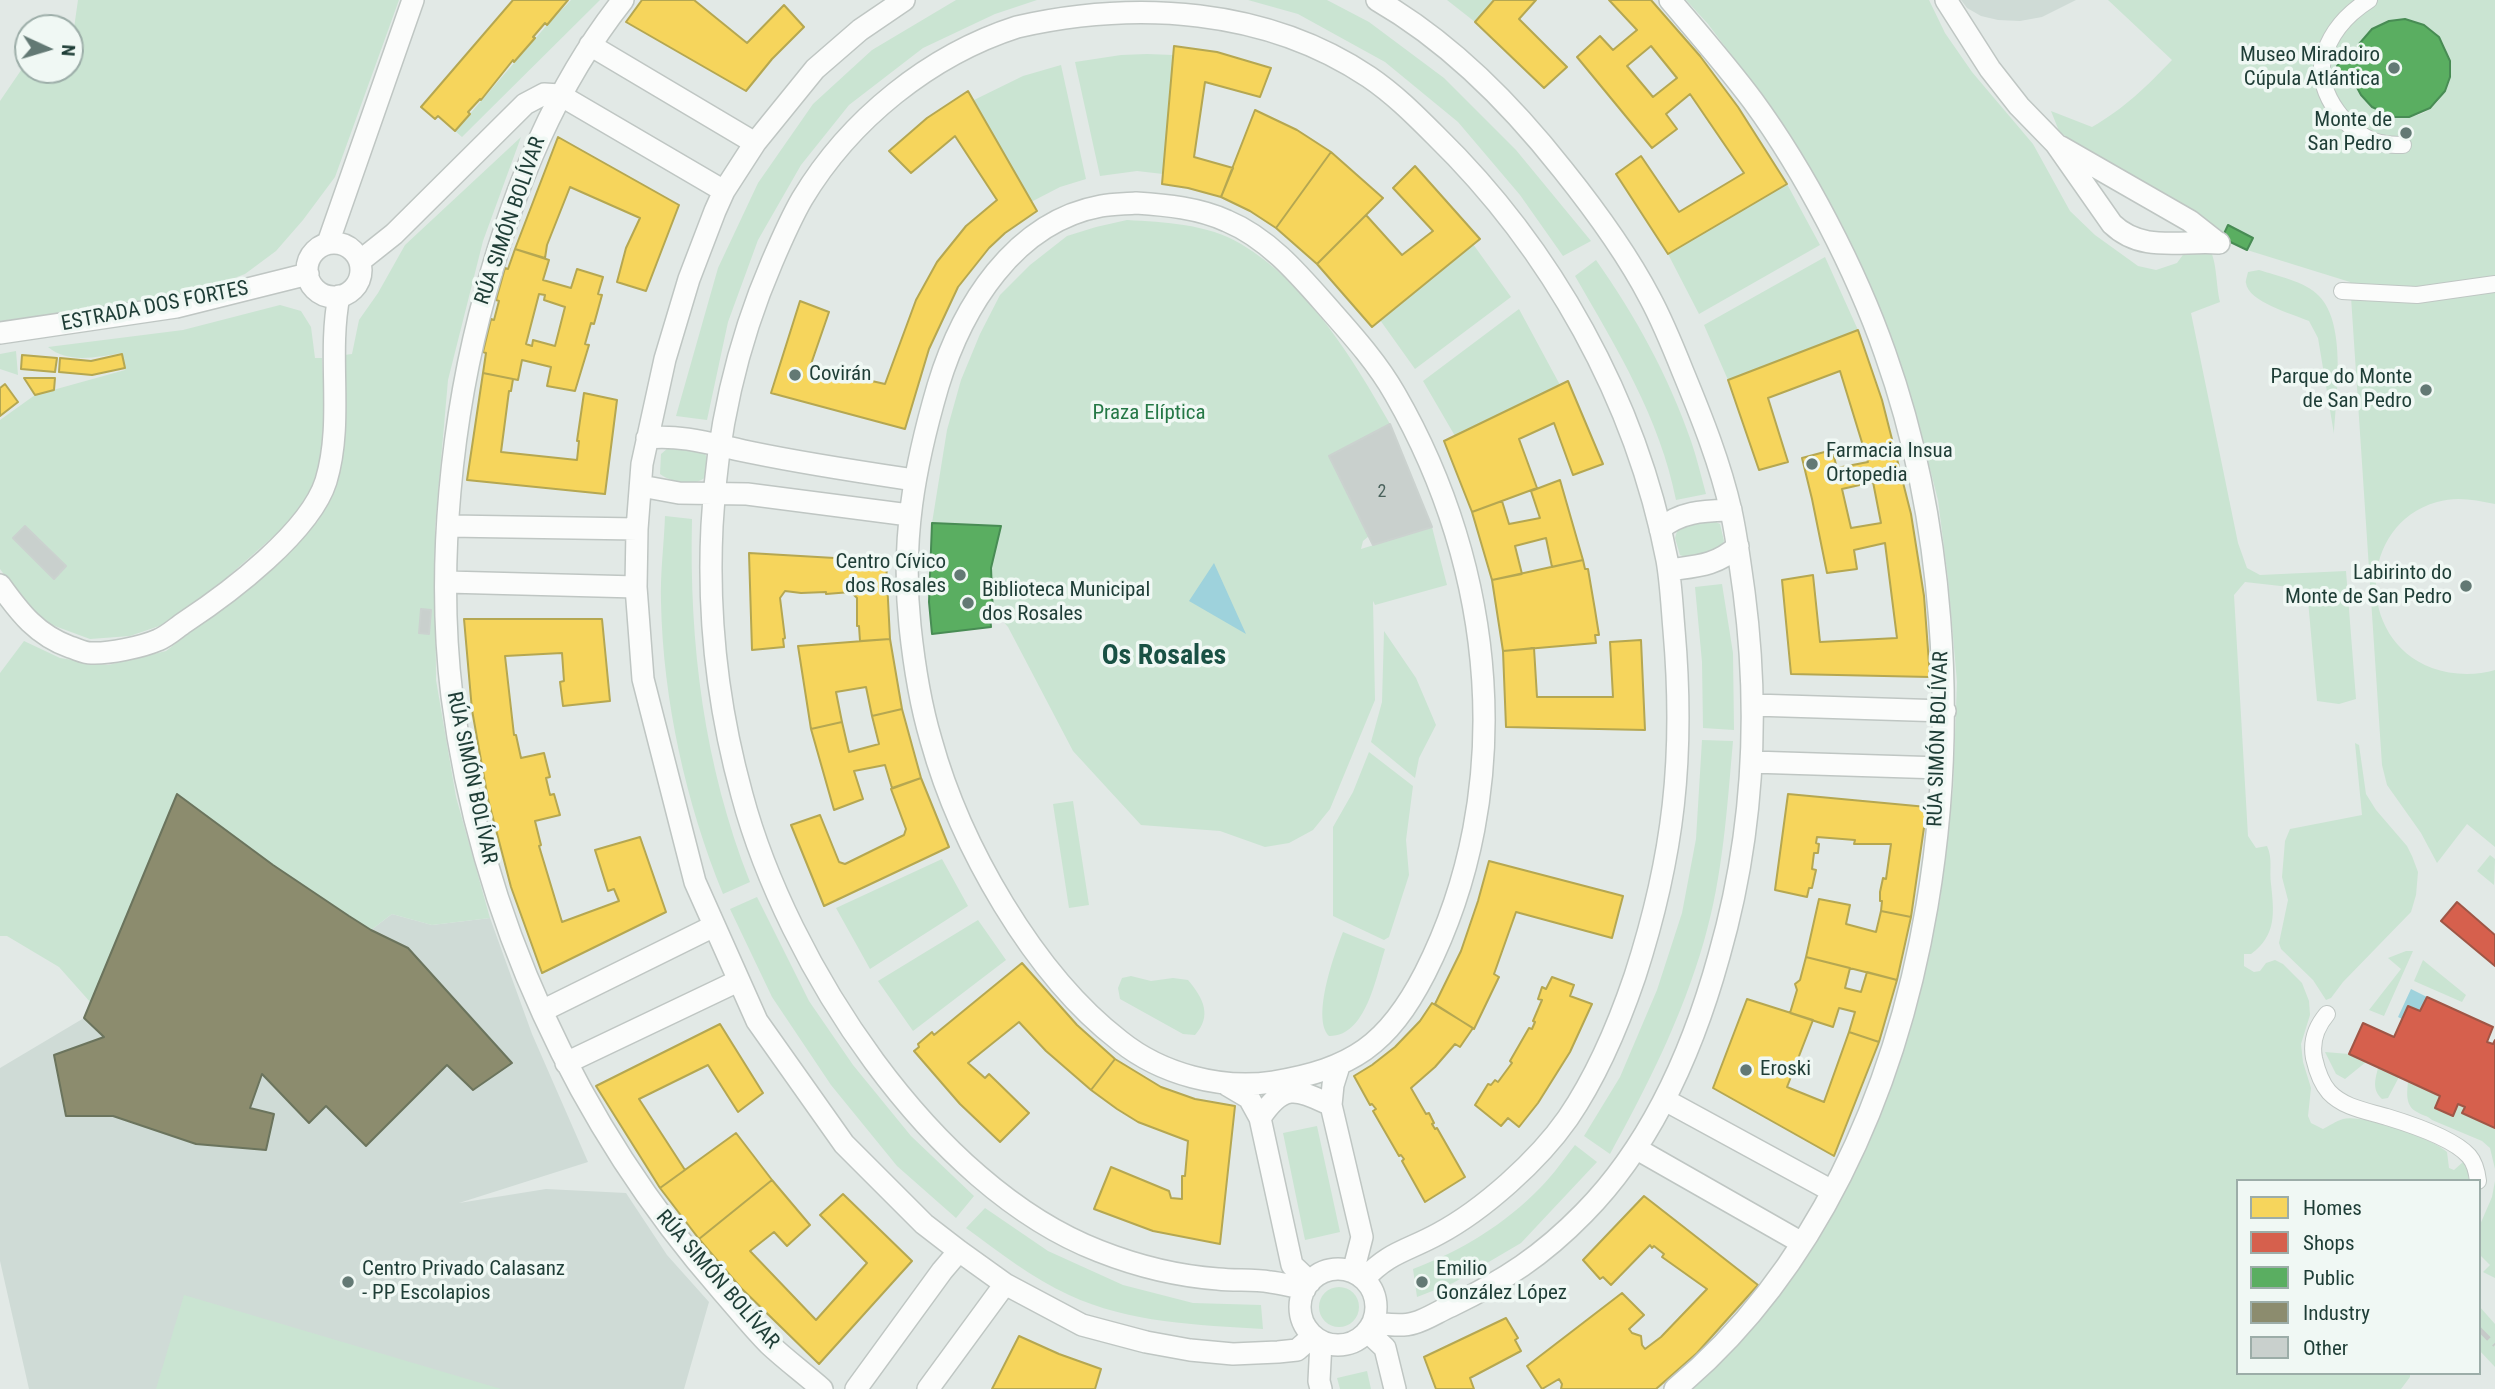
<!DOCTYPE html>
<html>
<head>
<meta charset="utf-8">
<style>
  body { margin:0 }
  #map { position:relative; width:2495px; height:1389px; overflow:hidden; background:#e2e9e6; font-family:"Roboto Condensed",sans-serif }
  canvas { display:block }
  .legend { position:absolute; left:2236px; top:1179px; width:245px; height:196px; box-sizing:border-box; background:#f0f8f4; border:2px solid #9cada8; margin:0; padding:9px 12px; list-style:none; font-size:21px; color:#1e3d36 }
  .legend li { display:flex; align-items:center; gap:14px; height:35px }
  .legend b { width:35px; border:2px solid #9cada8 }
  .north { position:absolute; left:14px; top:14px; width:70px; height:70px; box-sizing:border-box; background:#f0f8f4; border:2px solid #9cada8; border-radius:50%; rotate:94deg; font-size:19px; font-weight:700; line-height:28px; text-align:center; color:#1e3d36 }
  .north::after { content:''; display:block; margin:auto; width:24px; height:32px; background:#637974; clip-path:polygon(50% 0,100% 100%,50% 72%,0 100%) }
</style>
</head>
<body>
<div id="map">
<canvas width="2495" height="1389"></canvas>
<ul class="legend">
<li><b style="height:19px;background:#f6d55c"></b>Homes</li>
<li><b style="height:19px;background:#d6604d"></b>Shops</li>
<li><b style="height:19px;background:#5aae61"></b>Public</li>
<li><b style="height:19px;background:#8c8c6e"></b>Industry</li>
<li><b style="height:19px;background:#c9d0cd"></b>Other</li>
</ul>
<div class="north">N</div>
</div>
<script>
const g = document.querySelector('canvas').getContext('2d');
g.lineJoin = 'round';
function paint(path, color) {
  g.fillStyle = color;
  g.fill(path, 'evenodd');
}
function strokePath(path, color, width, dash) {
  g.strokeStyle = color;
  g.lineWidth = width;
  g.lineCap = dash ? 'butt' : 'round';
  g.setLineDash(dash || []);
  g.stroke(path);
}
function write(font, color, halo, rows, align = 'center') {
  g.font = font + ' "Roboto Condensed",sans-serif';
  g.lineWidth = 7;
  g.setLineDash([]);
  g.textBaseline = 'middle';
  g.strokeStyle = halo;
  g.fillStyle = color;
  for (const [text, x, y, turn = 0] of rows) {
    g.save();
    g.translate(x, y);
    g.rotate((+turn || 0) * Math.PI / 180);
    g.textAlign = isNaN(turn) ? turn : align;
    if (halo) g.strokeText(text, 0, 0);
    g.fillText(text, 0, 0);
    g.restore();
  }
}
paint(new Path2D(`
  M1961 0H2076L2042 17 2020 21 1998 20 1981 16 1967 8Z
  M177 794 273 865 371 930 392 914 432 925 490 918 532 1034 588 1162 459 1203 546 1189 626 1193 667 1255 709 1302 684 1389H29L0 1261V1068L84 1018Z`), '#cfdbd6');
paint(new Path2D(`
  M78 0H399L335 177 303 220 276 251 245 274 205 289 135 302 0 321V101L28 60V70H70V37L73 35Z
  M571 0H600L462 137 455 131 547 25Z
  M956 0H1037L995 14 923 48 849 105 801 165 758 240 728 322 707 420 676 416 718 268 758 183 813 104 872 50Z
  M1248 0H1327L1369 22 1444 78 1516 150 1591 241 1563 256 1520 195 1458 122 1385 62 1298 14Z
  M1447 0H1494L1475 22Z
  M1686 0H1929L1945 33 1972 72 2033 144 2070 211 2095 235 2138 266 2156 270 2177 263 2185 252 2210 250C2217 262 2216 286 2220 302L2191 313 2238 543 2247 568 2260 575 2346 571 2356 699 2339 704 2317 701 2307 589 2245 582 2234 595 2248 836 2256 848 2267 846C2273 859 2269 870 2271 884 2274 912 2277 935 2251 954H2244V966L2254 972 2260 971 2266 963 2275 960 2283 964 2302 983 2309 1001 2310 1015 2301 1044 2303 1062 2311 1088 2308 1116 2311 1123 2323 1129C2329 1126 2336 1121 2343 1119 2364 1114 2431 1138 2447 1152L2449 1168 2454 1170 2463 1162C2468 1166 2469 1174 2469 1181H2238V1373H2410V1377L2401 1389H1688L1722 1359 1754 1324 1807 1256 1865 1143 1909 1025 1940 900 1953 789 1957 682 1948 579 1938 500 1918 422 1886 327 1841 223 1780 120 1708 24Z
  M2108 0H2495V504C2475 500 2457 496 2437 502 2358 524 2355 639 2432 668 2451 675 2475 676 2495 670V847L2467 824 2437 863 2421 833 2387 785 2382 765 2350 282 2247 250 2078 147 2059 131 2051 111 2092 127C2125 108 2146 87 2172 60ZM2396 20C2473 18 2462 129 2393 116 2373 113 2362 99 2354 82L2343 80 2337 71 2339 61 2347 56H2354C2361 35 2375 25 2396 20Z
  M1147 54 1173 55 1163 174 1137 171 1100 176 1075 62 1121 55Z
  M1061 65 1086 179 1060 187 1031 202 974 100 1023 76Z
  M521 137 483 241 448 380 435 528 436 680 456 797 490 918 432 925 392 914 371 930 273 865 177 794 91 1003 59 967 7 936H0V673L24 641 60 658 108 665 166 651 273 568 318 521 338 478 346 402 344 355 352 354 359 320 378 293 405 245Z
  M1787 184 1820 245 1699 314 1668 254Z
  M1127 220C1164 222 1208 224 1241 244 1307 283 1353 359 1390 424L1329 456 1369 536 1363 541 1361 549 1432 527 1447 585 1375 605 1373 601 1375 700 1330 809 1313 830 1289 843 1265 847 1220 831 1141 825 1073 751 1008 627 1002 620 993 615 991 568 1001 527 932 523 947 430 961 380 980 334 1000 295 1030 265 1067 236 1096 227Z
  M1473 244 1511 297 1415 369 1380 320Z
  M1825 257 1858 330 1728 380 1704 325Z
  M1596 260C1635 315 1669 377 1691 441 1697 458 1701 476 1706 494L1676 500C1660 418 1616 347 1575 276Z
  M2259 270C2277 276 2305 281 2319 296 2347 324 2336 398 2334 434L2318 338 2309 321C2293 314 2248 302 2246 283 2245 282 2248 273 2248 272Z
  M280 305 301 311 311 327 315 358H322L324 396 323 458 311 492 291 521 208 594 168 623 130 636 90 639 52 625 28 607 0 569V420L35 395 125 370 122 353C97 357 68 364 48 347L183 330Z
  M1519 309 1560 385 1455 436 1423 381Z
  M16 351 18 375 0 369V354Z
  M678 447 704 452C724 487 680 489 660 474L661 454 668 448Z
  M665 516 692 519C689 645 704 765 750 882L723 894C686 803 663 701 661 602 660 574 664 544 665 516Z
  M1712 520 1720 524 1724 541 1720 550 1690 559 1680 555 1675 538 1678 528Z
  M1722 584 1733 653 1734 730 1703 728 1702 662 1695 587Z
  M1384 631 1416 678 1436 725 1419 758 1415 778 1371 742 1382 702Z
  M1702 740 1733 741C1727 808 1723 876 1704 941 1682 1017 1648 1085 1610 1154L1584 1136 1620 1077 1657 990 1682 913 1696 839Z
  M2355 743 2359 745 2366 794 2376 810 2407 846 2412 856 2418 872 2416 895 2411 912 2343 982 2331 998 2326 1000 2313 980 2281 949 2279 943 2288 900 2282 877 2285 841 2290 829 2362 815Z
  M1369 752 1413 786 1406 840 1409 875 1389 937 1384 940 1333 916V827L1353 792Z
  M1073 801 1089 905 1069 908 1053 804Z
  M2490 855 2495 859 2494 885 2477 871Z
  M942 859 968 906 870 969 836 908Z
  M757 897 809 1001 853 1065 911 1136 974 1196 956 1218 897 1166 831 1085 772 997 730 909Z
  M978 920 1006 960 913 1031 878 981Z
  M1343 932 1385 949C1376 977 1366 1037 1329 1036 1311 1018 1335 952 1343 932Z
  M2406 951H2413L2384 1016 2369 1010 2401 969 2388 958Z
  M2423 960 2466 995 2462 1002 2414 981Z
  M1131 976 1151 981 1173 978 1188 980C1204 999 1212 1016 1195 1035L1183 1034 1120 999 1118 988 1122 978Z
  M2325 1052 2349 1054 2366 1062 2345 1079 2336 1074Z
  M2378 1068 2399 1077 2388 1098 2382 1099C2372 1090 2375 1080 2378 1068Z
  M2408 1081 2440 1096 2435 1108 2453 1116 2458 1104 2465 1107 2462 1113 2495 1128V1169L2490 1148 2482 1141 2432 1120C2427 1115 2423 1116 2417 1112 2405 1106 2407 1093 2408 1081Z
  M1317 1126 1340 1232 1305 1240 1283 1133Z
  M1575 1145 1597 1162 1521 1243 1453 1283 1417 1297 1413 1269C1461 1251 1504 1225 1541 1187 1553 1175 1564 1159 1575 1145Z
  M2495 1181V1278L2483 1272 2490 1265 2479 1254V1227L2492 1197Z
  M985 1208 1048 1251 1123 1285 1193 1303 1261 1305 1263 1329C1198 1325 1129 1323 1069 1295 1032 1278 999 1252 966 1228Z
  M1319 1307a20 20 0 1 1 40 0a20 20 0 1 1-40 0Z
  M184 1295 501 1389H156Z
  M2479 1306 2495 1324V1367L2479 1350Z
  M1367 1371 1371 1389H1340L1337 1378Z`), '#cae4d2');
paint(new Path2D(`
  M1214 563 1246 634 1189 601Z
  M2411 989 2427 997 2420 1011 2408 1006 2402 1019 2398 1017Z`), '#9ed2dc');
const homes = new Path2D(`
  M513 0H568L547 25 545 23 533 37 535 38 514 62 513 60 481 100 480 99 468 112 470 114 455 131 438 116 435 119 421 107Z
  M642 0H694L747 43 784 5 804 27 772 59 746 91 626 22Z
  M1494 0H1536L1519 19 1567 67 1544 88 1475 22Z
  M1609 0H1651L1700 56 1738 107 1787 184 1668 254 1616 174 1641 156 1679 212 1744 173 1690 94 1666 114 1677 129 1652 148 1577 57 1600 36 1613 50 1637 30ZM1651 46 1677 78 1653 97 1627 66Z
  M1174 46 1217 52 1271 68 1260 97 1205 82 1194 157 1233 168 1221 197 1188 188 1162 184Z
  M968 91 1037 211 1005 233 989 248 958 287 929 349 905 429 771 393 800 301 829 312 810 367 885 384 916 300 937 262 966 226 997 200 955 136 911 173 889 151 927 118Z
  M1255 110 1297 130 1331 152 1276 228 1250 211 1221 197Z
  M558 137 679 205 646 291 617 282 626 248 640 218 570 187 547 245 545 258 515 249Z
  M1331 152 1383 198 1317 264 1276 228Z
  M1415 166 1480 239 1372 327 1317 264 1366 215 1402 255 1433 231 1393 188Z
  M515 249 549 260 543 280 571 288 577 269 603 277 598 294 602 295 594 324 591 323 585 344 589 345 575 391 547 386 551 367 522 360 518 380 483 373 486 353 483 352 491 319 494 320 499 301 496 300 505 268 508 269ZM539 294 545 295 544 300 565 307 555 346 533 340 532 346 526 344Z
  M1858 330 1882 400 1911 514 1924 596 1930 677 1791 674 1782 580 1813 575 1820 642 1897 638 1885 543 1854 550 1857 569 1827 573 1812 499 1802 458 1832 450 1837 468 1868 462 1840 371 1768 398 1788 462 1759 470 1728 380ZM1873 482 1881 523 1851 528 1842 489Z
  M122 354 125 368 92 375 59 372 60 358 91 361Z
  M22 355 57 358 55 372 21 369Z
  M483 373 513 379 511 391H509L501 452 577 460 579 441H577L584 393 617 400 605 494 467 480Z
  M24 378H55L54 390 35 395Z
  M1568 381 1603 464 1573 475 1554 423 1519 439 1537 488 1472 512 1444 441Z
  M5 384 18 402 0 416V388Z
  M1560 480 1583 560 1552 567 1546 538 1515 546 1522 574 1492 580 1472 512 1502 501 1509 524 1540 518 1531 491Z
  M749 553 886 561 890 639 860 641 859 626H857V598L851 592 826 594V592L801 593 785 591 780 598 785 638 783 639 784 647 752 650Z
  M1583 560 1585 569H1588L1595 610 1599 635H1595L1596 643 1503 651 1492 580Z
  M464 619H602L610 701 563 706 560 682 564 681 562 653 505 656 514 735H516L521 758 544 753 550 777 546 778 550 795 554 794 560 815 535 821 541 845 539 846 562 922 619 901 614 889 608 891 595 850 640 837 666 912 542 973 511 887 488 799 472 710Z
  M890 639 902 709 872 716 866 687 836 692 842 722 811 729 798 646Z
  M1641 640 1645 730 1506 727 1503 651 1534 648 1537 697H1613L1610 642Z
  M902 709 921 778 892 788 885 765 854 771 863 799 834 810 811 729 842 722 849 752 879 744 872 716Z
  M921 778 949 847 824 906 791 825 820 815 839 862 845 864 904 835 906 829 891 789Z
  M1788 794 1927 807 1911 917 1881 911 1882 901H1880V892L1883 878 1886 879 1891 844H1854L1855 840 1817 837 1816 843 1819 844 1818 853H1814L1812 869 1816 870 1812 888H1809L1807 897 1775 890Z
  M1489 861 1623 896 1612 938 1516 912 1494 974 1499 977 1474 1029 1435 1004 1461 951 1478 901Z
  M1819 899 1850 905 1846 924 1876 932 1881 911 1911 917 1897 980 1806 957Z
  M1806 957 1850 968 1845 988 1861 992 1867 972 1897 980 1879 1042 1849 1032 1855 1012 1839 1008 1833 1027 1790 1013 1797 990 1795 984 1800 980Z
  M1022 963 1077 1025 1115 1059 1091 1090 1046 1051 1019 1022 968 1063 985 1078 989 1074 1029 1113 1000 1142 960 1104 914 1051 919 1047 918 1044 932 1032 934 1035Z
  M1552 977 1574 985 1570 996 1592 1004 1570 1052 1538 1103 1519 1127 1508 1118 1501 1126 1475 1105 1488 1084 1491 1085 1495 1080 1498 1082 1512 1063 1510 1061 1529 1028 1532 1029 1535 1022 1533 1021 1542 1000 1538 999 1542 987 1546 989Z
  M1747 999 1813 1020 1787 1087 1824 1102 1849 1032 1879 1042 1834 1156 1713 1088Z
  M1432 1003 1473 1028 1460 1047 1455 1044 1435 1067 1411 1088 1426 1114 1429 1113 1434 1123 1432 1124 1435 1129 1437 1128 1465 1177 1425 1202 1402 1161 1404 1159 1401 1155 1399 1156 1373 1111 1376 1109 1372 1104 1370 1105 1354 1076 1372 1065 1395 1047 1420 1021Z
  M720 1024 763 1093 738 1112 708 1065 639 1099 685 1170 660 1188 596 1086Z
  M1115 1059 1161 1087 1195 1099 1235 1106 1220 1244 1153 1231 1094 1209 1111 1167 1169 1191 1171 1198 1182 1199V1176H1185L1188 1141 1138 1122 1117 1109 1091 1090Z
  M736 1133 772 1180 699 1239 660 1188Z
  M772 1180 810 1225 787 1246 774 1232 750 1251 816 1320 867 1263 820 1215 843 1194 912 1261 819 1364 741 1288 699 1239Z
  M1644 1196 1758 1285 1697 1353 1656 1389H1561L1562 1384 1559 1379 1542 1389 1527 1366 1622 1293 1644 1315 1629 1329 1632 1333 1641 1336 1642 1345 1645 1349 1661 1337 1707 1289 1662 1257 1664 1254 1654 1246 1652 1248 1650 1245 1611 1285 1603 1277 1600 1279 1583 1260Z
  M1506 1318 1518 1338 1515 1340 1521 1351 1470 1378 1474 1389H1436L1424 1357Z
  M1019 1336 1059 1354 1101 1369 1095 1389H992Z`);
paint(homes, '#f6d55c');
strokePath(homes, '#b5a751', 2);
const shops = new Path2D(`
  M2457 902 2495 935V966L2441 921Z
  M2427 997 2493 1027 2487 1042 2493 1044 2495 1040V1128L2462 1113 2465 1107 2458 1104 2453 1116 2435 1108 2440 1096 2349 1054 2363 1023 2394 1037 2408 1006 2420 1011Z`);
paint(shops, '#d6604d');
strokePath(shops, '#9f5646', 2);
const public = new Path2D(`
  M2405 19 2424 25 2439 37 2450 61V77L2445 91 2430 108 2409 117H2394L2372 107 2361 95 2354 82H2346L2339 76 2337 66 2343 57 2354 56 2359 44 2372 29 2389 21Z
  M2228 225 2253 238 2247 250 2222 238Z
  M932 523 1001 526 991 568 993 615 990 616 991 627 932 634 929 602Z`);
paint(public, '#5aae61');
strokePath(public, '#488c54', 2);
const industry = new Path2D(`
  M177 794 273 865 349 916 371 930 408 948 512 1063 473 1090 447 1065 366 1146 326 1106 309 1123 262 1074 250 1108 274 1114 266 1150 196 1144 113 1116H66L54 1055 104 1037 84 1018Z`);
paint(industry, '#8c8c6e');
strokePath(industry, '#6b745d', 2);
const building = new Path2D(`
  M1390 424 1432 527 1373 545 1329 456Z
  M25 526 66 566 54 579 13 538Z
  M421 609 431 610 429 634 419 633Z`);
paint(building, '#c9d0cd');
strokePath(building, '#cbd2cf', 2);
const pedestrian = new Path2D(`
  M2369 0C2347 14 2329 34 2323 60 2315 92 2349 137 2381 143 2388 145 2396 145 2403 145
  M2342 291 2417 295 2495 284
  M2327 1014C2316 1027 2311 1042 2314 1058 2317 1071 2321 1083 2329 1092 2344 1108 2367 1111 2387 1117 2410 1124 2454 1139 2469 1156 2475 1163 2477 1172 2478 1181`);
const minor = new Path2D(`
  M623 0C555 86 515 186 486 291 451 416 436 567 452 696 480 916 577 1126 723 1292 738 1309 753 1328 769 1344 786 1360 805 1374 822 1389
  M904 0 860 30 815 69 755 143 724 191 715 211 689 279 665 359 642 464 637 529 636 587 643 679 695 882 757 1021 844 1144 924 1224 959 1251 1005 1284 1082 1325 1146 1342 1190 1350 1233 1354 1278 1352 1297 1350 1313 1336
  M1670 0C1698 33 1727 66 1753 101 1805 172 1856 270 1885 353 2000 676 1952 1159 1675 1389
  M1946 0 1990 69 2019 106 2056 144 2112 224C2142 253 2181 240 2219 243
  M590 45 755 143
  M2061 147 2190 221 2218 243
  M1136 203C1166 205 1199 208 1227 221 1270 239 1301 277 1331 311 1354 337 1378 364 1395 394 1496 569 1518 789 1425 973 1388 1045 1352 1069 1273 1082 1221 1090 1161 1074 1120 1041 1033 974 960 845 931 740 920 703 914 664 910 626 901 540 914 468 938 386 962 307 1014 222 1101 206 1112 204 1125 204 1136 203Z
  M328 243 413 0
  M307 270a27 27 0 1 1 54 0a27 27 0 1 1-54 0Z
  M360 261 394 234 525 104 544 94 560 95 724 191
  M0 333 176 307 308 274
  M647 438C684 434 718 446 754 453 807 464 861 472 914 480
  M641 486 679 493 747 494 909 515
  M449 526 637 529
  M1660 529C1681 511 1704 511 1731 510
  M1669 570C1697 566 1716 566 1738 546
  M447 582 636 587
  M0 585C20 613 37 635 70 647 77 649 84 653 91 653 108 654 142 647 158 640 168 636 176 628 185 622 229 593 310 532 326 481 344 421 327 357 339 296
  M1754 705 1945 711
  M1752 762 1941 768
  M542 1011 714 926
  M566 1063 738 981
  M1339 1066 1333 1085 1331 1105 1362 1237 1353 1272
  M1227 1085 1249 1098 1260 1118 1292 1265 1310 1282
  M1665 1100 1832 1191
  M1260 1118C1284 1082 1296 1089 1331 1105
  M1637 1149 1802 1243
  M1300 1307a38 38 0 1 1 76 0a38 38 0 1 1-76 0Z
  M1305 1289C1293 1287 1282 1283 1270 1282 1253 1279 1235 1281 1218 1279 1177 1276 1137 1266 1099 1251 931 1186 787 963 742 795 694 621 700 429 772 262 781 241 791 218 802 199 850 119 930 55 1017 27 1136 0 1266 8 1369 77 1394 94 1414 114 1435 135 1552 249 1636 400 1667 560 1671 583 1672 607 1674 630 1685 756 1674 856 1635 976 1618 1026 1598 1074 1568 1118 1538 1161 1483 1210 1438 1234 1407 1251 1389 1252 1364 1279
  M1373 1323C1386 1324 1402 1327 1414 1323 1426 1320 1439 1311 1451 1306 1505 1280 1542 1256 1584 1213 1653 1143 1693 1050 1719 956 1753 837 1760 714 1744 592 1740 565 1737 538 1731 511 1720 463 1702 418 1683 372 1673 347 1663 322 1650 298 1626 252 1595 210 1563 170 1511 104 1450 42 1377 0
  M1368 1332 1385 1348 1395 1389
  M856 1389 942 1271 959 1251
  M928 1389 1005 1284
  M1321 1389 1319 1381 1321 1342`);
strokePath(pedestrian, '#bfc6c3', 18);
strokePath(minor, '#bfc6c3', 24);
strokePath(pedestrian, '#fbfcfb', 16);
strokePath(minor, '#fbfcfb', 21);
strokePath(new Path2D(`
  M2479 1329 2495 1345`), '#c6cac9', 5, [14, 7]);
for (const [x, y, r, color] of [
  [2394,68,7,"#637974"],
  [2406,133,7,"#637974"],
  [795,375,7,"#637974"],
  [2426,390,7,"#637974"],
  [1812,464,7,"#637974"],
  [960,575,7,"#637974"],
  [2466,586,7,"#637974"],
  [968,603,7,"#637974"],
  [1746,1070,7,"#637974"],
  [348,1282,7,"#637974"],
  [1422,1282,7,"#637974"]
]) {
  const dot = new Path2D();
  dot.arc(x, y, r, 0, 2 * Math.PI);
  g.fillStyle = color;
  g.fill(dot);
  strokePath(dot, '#f0f8f4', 2.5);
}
write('18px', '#4a625c', null, [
  ["2",1382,492]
]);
write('21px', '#1e3d36', '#f0f8f4', [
  ["Museo Miradoiro",2380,56,"right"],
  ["Cúpula Atlántica",2380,80,"right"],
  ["Monte de",2392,121,"right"],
  ["San Pedro",2392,145,"right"],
  ["Covirán",809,375],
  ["Parque do Monte",2412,378,"right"],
  ["de San Pedro",2412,402,"right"],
  ["Farmacia Insua",1826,452],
  ["Ortopedia",1826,476],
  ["Centro Cívico",946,563,"right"],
  ["dos Rosales",946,587,"right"],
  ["Labirinto do",2452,574,"right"],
  ["Monte de San Pedro",2452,598,"right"],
  ["Biblioteca Municipal",982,591],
  ["dos Rosales",982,615],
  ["Eroski",1760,1070],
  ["Centro Privado Calasanz",362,1270],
  ["- PP Escolapios",362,1294],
  ["Emilio",1436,1270],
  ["González López",1436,1294]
], 'left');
write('21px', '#1e3d36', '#f0f8f4', [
  ["RÚA SIMÓN BOLÍVAR",511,221,-71],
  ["ESTRADA DOS FORTES",155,307,-11],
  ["RÚA SIMÓN BOLÍVAR",1939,739,-88],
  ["RÚA SIMÓN BOLÍVAR",471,778,78],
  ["RÚA SIMÓN BOLÍVAR",717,1280,49]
]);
write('21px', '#257846', '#f0f8f4', [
  ["Praza Elíptica",1149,414]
]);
write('bold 28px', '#195144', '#f0f8f4', [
  ["Os Rosales",1164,657]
]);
</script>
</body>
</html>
